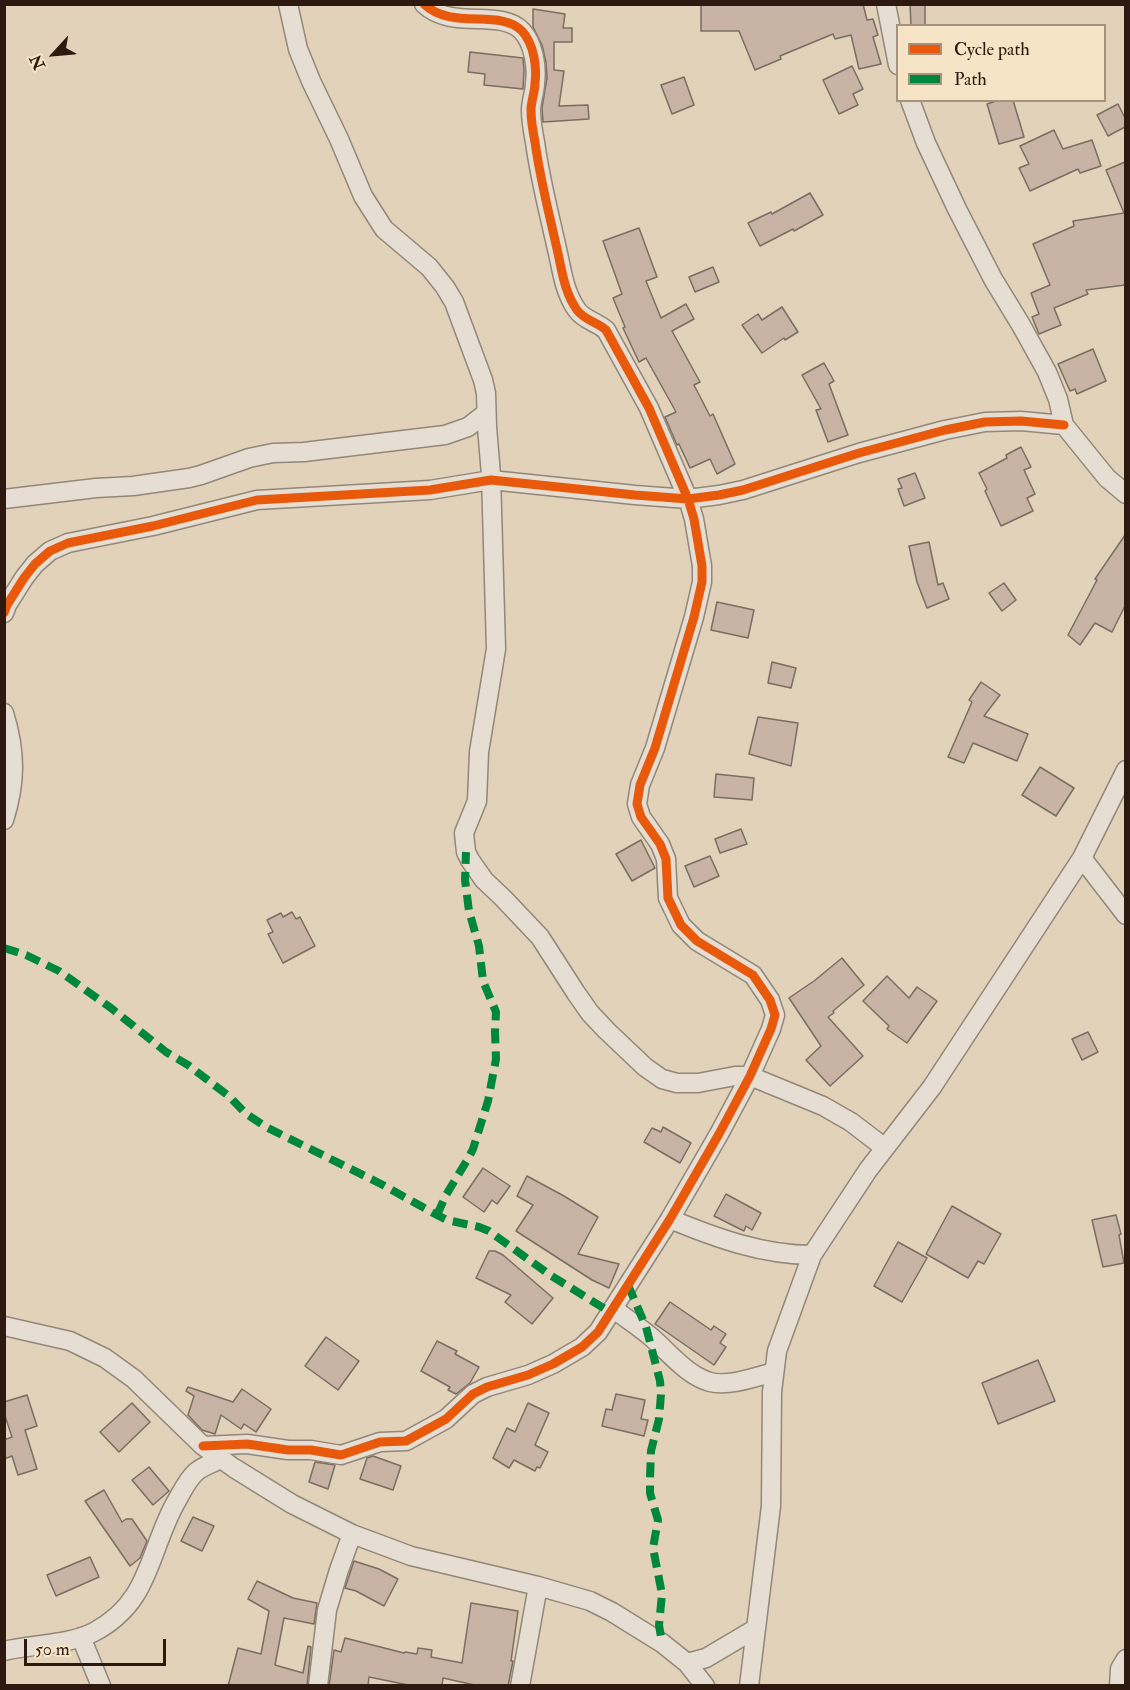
<!DOCTYPE html>
<html>
<head>
<meta charset="utf-8">
<style>
  body { margin:0 }
  #map { position:relative; width:1130px; height:1690px; overflow:hidden; background:#e1d2b9; font-family:"IM FELL Double Pica",serif }
  canvas { display:block }
  .frame { position:absolute; inset:0; border:6px solid #2d1910; pointer-events:none }
  .legend { position:absolute; left:896px; top:24px; width:210px; height:78px; box-sizing:border-box; background:#f7e4c6; border:2px solid #a6937d; margin:0; padding:8px 10px; list-style:none; font-size:18px; color:#2d1910 }
  .legend li { display:flex; align-items:center; gap:12px; height:30px }
  .legend b { width:30px; border:2px solid #a6937d }
  .north { position:absolute; left:24px; top:24px; width:60px; height:60px; -webkit-text-stroke:4px #f7e4c6; paint-order:stroke; rotate:244deg; font-size:16px; font-weight:700; line-height:24px; text-align:center; color:#2d1910 }
  .north::after { content:''; display:block; margin:auto; width:21px; height:27px; background:#2d1910; clip-path:polygon(50% 0,100% 100%,50% 72%,0 100%) }
  .scale { position:absolute; left:24px; top:1639px; width:142px; height:27px; box-sizing:border-box; border:3px solid #2d1910; border-top:0; padding-left:8px; font-size:18px; line-height:21px; white-space:nowrap; color:#2d1910; -webkit-text-stroke:4px #f7e4c6; paint-order:stroke }
</style>
</head>
<body>
<div id="map">
<canvas width="1130" height="1690"></canvas>
<div class="frame"></div>
<ul class="legend">
<li><b style="height:8px;background:#e8590c"></b>Cycle path</li>
<li><b style="height:8px;background:#00873e"></b>Path</li>
</ul>
<div class="north">N</div>
<div class="scale">50 m</div>
</div>
<script>
const g = document.querySelector('canvas').getContext('2d');
g.lineJoin = 'round';
function paint(path, color) {
  g.fillStyle = color;
  g.fill(path, 'evenodd');
}
function strokePath(path, color, width, dash) {
  g.strokeStyle = color;
  g.lineWidth = width;
  g.lineCap = dash ? 'butt' : 'round';
  g.setLineDash(dash || []);
  g.stroke(path);
}
const building = new Path2D(`
  M701 4H863L867 20 873 19 878 35 873 37 881 64 859 69 851 35 835 39 833 34 780 56 781 59 755 70 739 31H701Z
  M910 4H925V26H911Z
  M533 9 565 14 563 28H572V42H554V70L564 71 559 106 588 105 589 119 543 122 542 108 547 78 546 62 542 45 533 27Z
  M470 52 523 58 524 70 523 89 484 85 485 74 468 72Z
  M852 66 863 89 853 94 858 105 839 114 823 80Z
  M684 77 694 105 672 114 661 85Z
  M999 100H1013L1024 137 999 144 987 104Z
  M1118 104 1125 118V127L1108 136 1097 115Z
  M1054 130 1063 149 1092 140 1101 166 1080 173 1078 169 1030 191 1019 168 1029 164 1020 146Z
  M1125 162V285L1086 290 1088 294 1054 308 1061 325 1039 334 1032 317 1039 314 1031 293 1050 285 1033 244 1074 226 1073 221 1124 213 1106 170Z
  M810 193 823 215 794 231 793 229 760 246 748 223 771 212 772 214Z
  M639 228 657 277 646 281 661 318 686 304 694 319 672 331 700 382 694 385 710 416 713 414 735 464 717 474 710 459 690 468 679 444 677 445 665 417 676 412 646 358 639 362 623 328 625 327 613 298 622 294 603 241Z
  M713 267 719 282 695 292 689 277Z
  M782 307 798 332 785 340 784 338 762 353 742 325 758 314 762 320Z
  M1093 349 1106 381 1077 394 1075 389 1070 391 1058 364Z
  M824 363 834 381 829 384 848 435 828 442 816 410 821 409 802 375Z
  M1021 447 1031 467 1024 470 1035 494 1027 498 1033 511 1001 526 985 491 987 489 979 473 1007 458 1006 455Z
  M915 473 925 498 904 506 898 489 902 488 898 479Z
  M1125 535V606L1112 632 1095 623 1080 645 1068 635 1097 580 1095 579Z
  M929 542 938 585 943 583 949 599 927 608 917 582 909 546Z
  M1004 583 1016 600 1002 611 989 593Z
  M717 602 754 610 748 638 711 630Z
  M772 662 796 668 791 688 768 683Z
  M981 682 1000 695 984 716 1028 734 1017 761 973 743 964 763 948 757 972 702 969 700Z
  M758 717 798 723 791 766 749 754Z
  M1040 767 1074 788 1056 816 1022 795Z
  M716 774 754 778 752 800 714 797Z
  M741 829 747 844 720 853 715 839Z
  M641 840 655 868 632 881 616 854Z
  M710 856 719 876 694 887 685 866Z
  M292 912 296 919 300 917 315 946 283 963 268 934 273 932 267 920 281 913 283 917Z
  M842 958 864 985 833 1011 834 1013 828 1017 863 1056 830 1086 806 1060 821 1046 789 998 814 981Z
  M887 976 909 998 917 987 937 1001 907 1043 887 1029 889 1026 863 1001Z
  M1088 1032 1098 1052 1082 1060 1072 1039Z
  M663 1127 691 1143 680 1163 644 1142 652 1128 661 1132Z
  M483 1168 510 1186 497 1204 492 1200 484 1212 463 1197Z
  M527 1176 564 1196 598 1217 578 1254 619 1264 609 1288 592 1280 516 1231 533 1205 517 1196Z
  M726 1194 761 1213 752 1230 746 1226 744 1231 714 1216Z
  M952 1206 1001 1234 984 1264 978 1261 968 1278 926 1254Z
  M1116 1215 1121 1234 1119 1235 1124 1263 1103 1267 1092 1220Z
  M898 1242 927 1258 902 1302 874 1286Z
  M489 1251H495L503 1255 553 1298 532 1324 505 1302 511 1295 476 1278Z
  M670 1302 711 1330 714 1326 726 1334 720 1343 726 1347 714 1365 655 1324Z
  M326 1337 359 1361 338 1390 305 1366Z
  M437 1341 457 1351 455 1354 479 1367 470 1383 456 1394 448 1390 450 1387 421 1371Z
  M1038 1360 1055 1401 998 1424 982 1383Z
  M188 1387 233 1402 242 1389 271 1409 256 1432 244 1424 241 1429 221 1415 215 1434 202 1430 188 1415 194 1396 186 1391Z
  M616 1394 645 1400 641 1419 648 1420 644 1436 602 1426 606 1409 612 1410Z
  M27 1395 37 1426 25 1430 37 1469 18 1475 12 1456 4 1459V1440L12 1437 4 1413V1402Z
  M132 1403 150 1422 119 1452 100 1432Z
  M528 1403 549 1413 535 1445 548 1452 540 1468 537 1467 535 1471 514 1460 509 1468 493 1458 507 1428 515 1432Z
  M373 1456 401 1466 393 1490 360 1479 367 1458Z
  M315 1462 335 1465 328 1489 309 1482Z
  M149 1467 169 1491 153 1505 132 1480Z
  M104 1490 122 1522 126 1519H132L147 1541 140 1558 130 1566 85 1501Z
  M193 1517 214 1526 202 1551 181 1541Z
  M90 1557 99 1577 56 1596 47 1575Z
  M354 1561 379 1569 398 1579 384 1606 356 1591 345 1588Z
  M257 1581 293 1598 317 1603 314 1624 284 1618 275 1665 303 1673 308 1646 311 1647 307 1686H228L238 1648 261 1654 269 1611 248 1599Z
  M471 1603 518 1611 511 1661H513L508 1686H479L443 1678 442 1686H413L369 1677 368 1686H329L334 1650 341 1652 345 1638 404 1653 405 1652 417 1654 418 1648 432 1650 431 1657 462 1663Z`);
paint(building, '#c8b3a4');
strokePath(building, '#796e61', 1.5);
const street = new Path2D(`
  M288 4 298 49 311 81 339 139 363 196 384 229 429 267 445 287 454 302 483 380 486 393 487 427 491 475 496 649 479 752 477 801 464 833 466 852 470 860 484 880 503 898 540 937 576 993 590 1013 606 1030 645 1067 662 1079 677 1083H698L735 1076H750L823 1106 851 1122 885 1148
  M886 4 898 65
  M910 100 926 143 957 209 993 279 1021 325 1047 372 1058 399 1064 425 1107 478 1126 494
  M4 499 96 488 133 486 189 478 201 475 249 458 273 453 304 452 445 435 468 427 486 413
  M4 613 7 605 24 578 35 564 50 551 68 543 153 526 257 500 430 490 491 480 635 495 688 499 719 495 743 490 859 453 945 430 985 422 1021 421 1064 425
  M4 713C16 752 16 782 4 820
  M1082 858 1126 915
  M670 1219C716 1238 763 1255 812 1255
  M613 1308C625 1318 638 1326 650 1336 669 1352 686 1375 710 1382 728 1387 756 1377 774 1372
  M4 1326 70 1341 105 1358 134 1379 203 1446 234 1468 292 1504 352 1534 411 1556 538 1586 590 1601 612 1612 662 1643 687 1663 705 1686
  M203 1446 247 1444 288 1450H311L341 1455 380 1442 406 1441 446 1419 473 1394 487 1387 528 1375 553 1364 582 1347 598 1332 670 1219 719 1134 750 1076 771 1029 775 1015 770 1000 753 975 697 941 681 925 668 898 666 859 660 844 641 817 637 804 640 785 655 748 694 617 702 582V566L694 519 688 499 649 408 606 330C597 322 584 320 577 310 564 292 562 270 557 249 549 213 540 179 535 142 533 132 531 121 531 110 531 101 535 92 535 83 537 67 534 44 522 31 500 8 452 31 424 4
  M81 1637 101 1686
  M4 1651C33 1644 69 1645 94 1632 151 1602 148 1552 176 1502 182 1492 187 1480 196 1472 203 1466 213 1463 221 1459
  M687 1663 706 1658 755 1629
  M318 1686 327 1610 339 1570 352 1534
  M520 1686 538 1586
  M749 1686 771 1506 772 1392 777 1351 812 1255 868 1170 932 1087 1082 858 1126 770
  M1119 1686 1120 1669 1126 1659`);
strokePath(street, '#928778', 21);
strokePath(street, '#e6ded2', 18);
strokePath(new Path2D(`
  M4 948 26 955 59 971 111 1008 166 1052 188 1065 230 1097 245 1113 266 1127 381 1184 437 1215 447 1220 479 1227 489 1231 550 1275 610 1312
  M437 1215 446 1195 469 1157 473 1149 488 1101 496 1059 495 1032 496 1012 483 981 479 946 469 911 465 880 466 852
  M628 1285 646 1327 660 1381 661 1394 659 1419 651 1451 650 1478V1493L658 1520 653 1548 662 1594 659 1625 662 1643`), '#00873e', 8, [15, 8]);
strokePath(new Path2D(`
  M4 613 7 605 24 578 35 564 50 551 68 543 153 526 257 500 430 490 491 480 635 495 688 499 719 495 743 490 859 453 945 430 985 422 1021 421 1064 425
  M203 1446 247 1444 288 1450H311L341 1455 380 1442 406 1441 446 1419 473 1394 487 1387 528 1375 553 1364 582 1347 598 1332 670 1219 719 1134 750 1076 771 1029 775 1015 770 1000 753 975 697 941 681 925 668 898 666 859 660 844 641 817 637 804 640 785 655 748 694 617 702 582V566L694 519 688 499 649 408 606 330C597 322 584 320 577 310 564 292 562 270 557 249 549 213 540 179 535 142 533 132 531 121 531 110 531 101 535 92 535 83 537 67 534 44 522 31 500 8 452 31 424 4`), '#e8590c', 9);
</script>
</body>
</html>
